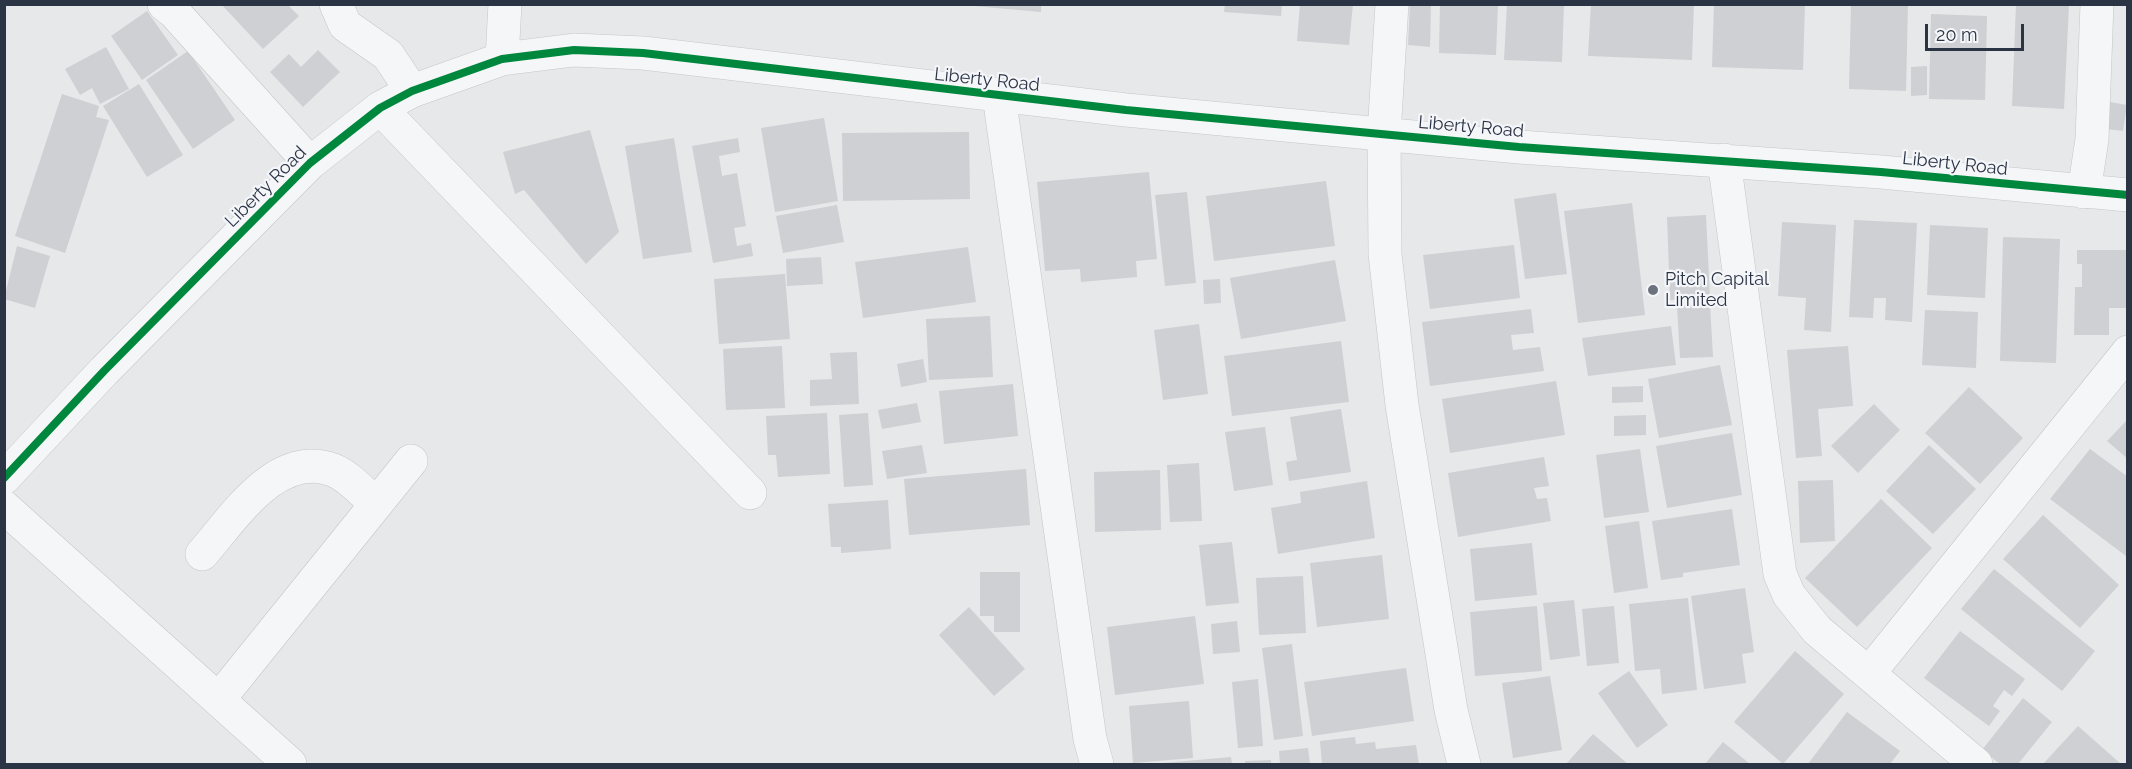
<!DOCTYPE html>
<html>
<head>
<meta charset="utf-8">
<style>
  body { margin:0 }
  #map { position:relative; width:2132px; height:769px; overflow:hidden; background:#e6e8ea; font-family:Raleway,sans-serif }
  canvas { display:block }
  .frame { position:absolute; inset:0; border:6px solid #2b3445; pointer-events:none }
  .scale { position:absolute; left:1925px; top:24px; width:99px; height:27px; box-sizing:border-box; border:3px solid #2b3445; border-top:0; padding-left:8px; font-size:18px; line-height:21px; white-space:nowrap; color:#2b3445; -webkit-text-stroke:4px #f4f6f9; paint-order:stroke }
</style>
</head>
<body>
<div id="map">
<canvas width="2132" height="769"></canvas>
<div class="frame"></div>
<div class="scale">20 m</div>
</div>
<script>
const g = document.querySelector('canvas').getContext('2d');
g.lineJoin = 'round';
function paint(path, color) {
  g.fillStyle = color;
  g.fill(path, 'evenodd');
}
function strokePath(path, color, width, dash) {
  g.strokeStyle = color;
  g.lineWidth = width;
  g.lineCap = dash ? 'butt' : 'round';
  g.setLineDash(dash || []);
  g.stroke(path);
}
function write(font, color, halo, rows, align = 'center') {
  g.font = font + ' Raleway,sans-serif';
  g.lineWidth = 4.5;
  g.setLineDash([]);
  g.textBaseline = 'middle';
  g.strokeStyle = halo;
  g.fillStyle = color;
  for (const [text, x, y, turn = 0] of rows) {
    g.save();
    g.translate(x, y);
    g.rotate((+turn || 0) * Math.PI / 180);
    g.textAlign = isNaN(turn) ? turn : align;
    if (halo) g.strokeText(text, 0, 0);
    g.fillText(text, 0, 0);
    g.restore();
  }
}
paint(new Path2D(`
  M221 4H287L299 16 263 49Z
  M1225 4H1282L1281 16 1224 12Z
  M1300 4H1353L1349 45 1297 41Z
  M1410 4H1431L1430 47 1408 45Z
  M1440 4H1498L1496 55 1439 53Z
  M1507 4H1564L1562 62 1504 60Z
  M1591 4H1694L1692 60 1588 56Z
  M1714 4H1805L1803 70 1712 67Z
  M1851 4H1908L1906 91 1849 89Z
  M2016 4H2069L2064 109 2012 106Z
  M963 5H1041V12Z
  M147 11 178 55 142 80 111 36Z
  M1931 14 1987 16 1985 100 1929 99Z
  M106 47 129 89 100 104 92 88 80 95 65 69Z
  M318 50 340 72 303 107 270 72 289 54 301 67Z
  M188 51 235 120 193 149 146 80Z
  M1927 66V95L1911 96V67Z
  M139 84 183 155 147 177 103 106Z
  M62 94 99 106 96 117 109 120 65 253 15 236Z
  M2110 102 2127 105 2123 131 2106 129Z
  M824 118 838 201 775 212 761 128Z
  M590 130 619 232 586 264 524 190 515 194 503 152Z
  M969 132 970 199 843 201 842 133Z
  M674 138 692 252 643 259 625 146Z
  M738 138 740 152 719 156 722 176 737 173 746 226 734 228 737 246 751 243 753 256 713 263 692 146Z
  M1149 172 1157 259 1136 261 1137 277 1081 282 1080 269 1045 271 1037 182Z
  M1326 181 1335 246 1214 261 1206 196Z
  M1187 192 1196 283 1165 286 1155 195Z
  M1556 193 1567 274 1525 279 1514 199Z
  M1632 203 1645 315 1578 323 1564 211Z
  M837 205 844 242 783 253 776 216Z
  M1706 215 1710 298 1670 300 1667 217Z
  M1854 220 1917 223 1912 322 1885 320 1886 298H1874L1873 318 1849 317Z
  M1782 222 1836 225 1831 332 1804 330 1806 298 1778 296Z
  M1930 225 1988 228 1985 298 1927 295Z
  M2003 237 2060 239 2056 363 2000 361Z
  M1514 245 1520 298 1430 309 1423 255Z
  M17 246 50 256 35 308 4 299Z
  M968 247 976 302 863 318 855 262Z
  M2077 250H2128V308H2109V335H2074L2075 287H2082V264H2077Z
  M821 257 823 284 787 286 786 259Z
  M1335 260 1346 321 1241 339 1230 278Z
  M785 274 790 339 719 344 714 279Z
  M1220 279 1221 303 1204 304 1203 280Z
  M1710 304 1713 357 1680 358 1677 306Z
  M1531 309 1534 333 1511 335 1513 350 1540 347 1544 371 1430 386 1422 322Z
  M1925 310 1978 312 1976 368 1922 365Z
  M990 316 993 377 929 380 926 319Z
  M1199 324 1208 394 1163 400 1154 330Z
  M1671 326 1676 365 1588 376 1582 338Z
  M1341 341 1349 402 1232 416 1224 356Z
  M782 346 785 408 726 410 723 349Z
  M1848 346 1853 406 1818 409 1822 456 1796 458 1787 350Z
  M857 352 859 404 810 406V380L832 379 830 353Z
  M923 359 927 382 901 387 897 364Z
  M1720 365 1732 425 1659 438 1648 379Z
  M1556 381 1565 435 1450 453 1442 399Z
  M1013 384 1018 436 944 444 939 391Z
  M1643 386V402L1612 403V387Z
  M1969 387 2023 438 1980 484 1925 433Z
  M917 403 921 422 882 429 878 410Z
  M1874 404 1900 430 1858 473 1831 446Z
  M1341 409 1351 472 1289 481 1286 462 1297 460 1290 417Z
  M827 413 830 474 778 477 776 455H768L766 416Z
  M868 413 873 485 844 487 839 415Z
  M1646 415V435L1614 436V416Z
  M2128 419V459L2107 441Z
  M1265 427 1273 485 1234 491 1225 432Z
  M1732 433 1742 495 1667 508 1656 446Z
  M922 445 927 473 887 479 882 451Z
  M1929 445 1976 489 1933 534 1886 491Z
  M1640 449 1649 512 1604 518 1596 455Z
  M2090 449 2128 477 2126 556 2050 499Z
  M1544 457 1549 486 1534 488 1537 499 1547 498 1551 521 1458 537 1448 473Z
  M1199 463 1202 521 1170 522 1167 465Z
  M1026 469 1030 525 909 535 904 479Z
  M1160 470 1161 530 1095 532 1094 472Z
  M1833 480 1835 541 1800 543 1798 481Z
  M1367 481 1375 538 1278 554 1271 508 1301 503 1300 492Z
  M1881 499 1932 548 1857 627 1805 578Z
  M888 500 891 549 841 553V547H831L828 504Z
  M1732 509 1740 565 1683 573V577L1661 580 1652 521Z
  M2043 515 2119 585 2080 628 2003 559Z
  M1639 521 1648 588 1614 593 1605 526Z
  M1232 542 1239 603 1206 606 1199 545Z
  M1532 543 1537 595 1475 601 1470 549Z
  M1382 555 1389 619 1317 627 1310 563Z
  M1994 569 2095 651 2062 691 1961 609Z
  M980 572H1020V632H994V616H980Z
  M1303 576 1306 633 1259 635 1256 578Z
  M1745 588 1754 652 1742 654 1746 683 1704 689 1691 596Z
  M1688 598 1697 690 1662 694 1660 669 1635 671 1629 604Z
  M1574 600 1580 656 1550 660 1543 603Z
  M1537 606 1542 671 1475 676 1470 612Z
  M1614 606 1619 663 1587 666 1582 609Z
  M969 607 1025 669 994 696 939 635Z
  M1195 616 1204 684 1115 695 1107 627Z
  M1237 621 1240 652 1213 654 1211 624Z
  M1960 631 2025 679 2012 696 2004 690 1993 706 2000 711 1989 726 1924 678Z
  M1292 644 1303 736 1274 740 1262 648Z
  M1795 651 1844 694 1783 764 1734 722Z
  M1406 668 1414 721 1312 736 1304 682Z
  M1629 671 1668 725 1637 748 1598 693Z
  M1550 676 1562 750 1513 758 1502 683Z
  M1258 679 1263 746 1238 748 1232 682Z
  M2023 698 2052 722 2018 764H2000L1982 750Z
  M1189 701 1193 758 1133 763 1129 706Z
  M1847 712 1900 751 1890 764H1808Z
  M2078 726 2121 764H2043Z
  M1593 734 1628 764H1566Z
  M1355 737 1356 744 1375 742 1376 749 1416 745 1419 764H1322L1320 741Z
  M1723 742 1750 764H1705Z
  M1308 748 1310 764H1280L1279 751Z
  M1231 757 1232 764H1163V763Z
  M1271 760V764H1245V761Z`), '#ced0d3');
const minor = new Path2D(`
  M164 4 174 12 310 163
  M336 4 345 25 388 55 412 91
  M1392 4 1384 134 1385 254 1402 405 1451 710 1464 764
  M502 59 505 4
  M999 96 1090 739 1097 764
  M380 108 750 493
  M1724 160 1780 574 1789 595 1817 630 1976 764
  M2084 192 2092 139 2097 4
  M4 478 104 371 310 163 380 108 412 91 502 59 574 50 643 53 1126 110 1519 147 1881 172 2128 195
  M4 507 290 764
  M202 554C233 519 276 449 333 470 349 476 363 493 376 504
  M1870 672 2128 352
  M219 699 411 461`);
strokePath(minor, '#c4c6c8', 34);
strokePath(minor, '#f5f6f7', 33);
strokePath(new Path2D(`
  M4 478 104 371 310 163 380 108 412 91 502 59 574 50 643 53 1126 110 1519 147 1881 172 2128 195`), '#00873e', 8);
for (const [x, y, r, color] of [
  [1653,290,6,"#6c737f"]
]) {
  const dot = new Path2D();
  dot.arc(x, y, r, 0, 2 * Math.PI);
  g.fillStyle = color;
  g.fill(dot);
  strokePath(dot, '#f4f6f9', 2);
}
write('18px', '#2b3445', '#f4f6f9', [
  ["Liberty Road",987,80,6],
  ["Liberty Road",1471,127,5],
  ["Liberty Road",1955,164,6],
  ["Liberty Road",266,187,-45]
]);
write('18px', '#2b3445', '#f4f6f9', [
  ["Pitch Capital",1665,280],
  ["Limited",1665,301]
], 'left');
</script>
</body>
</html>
